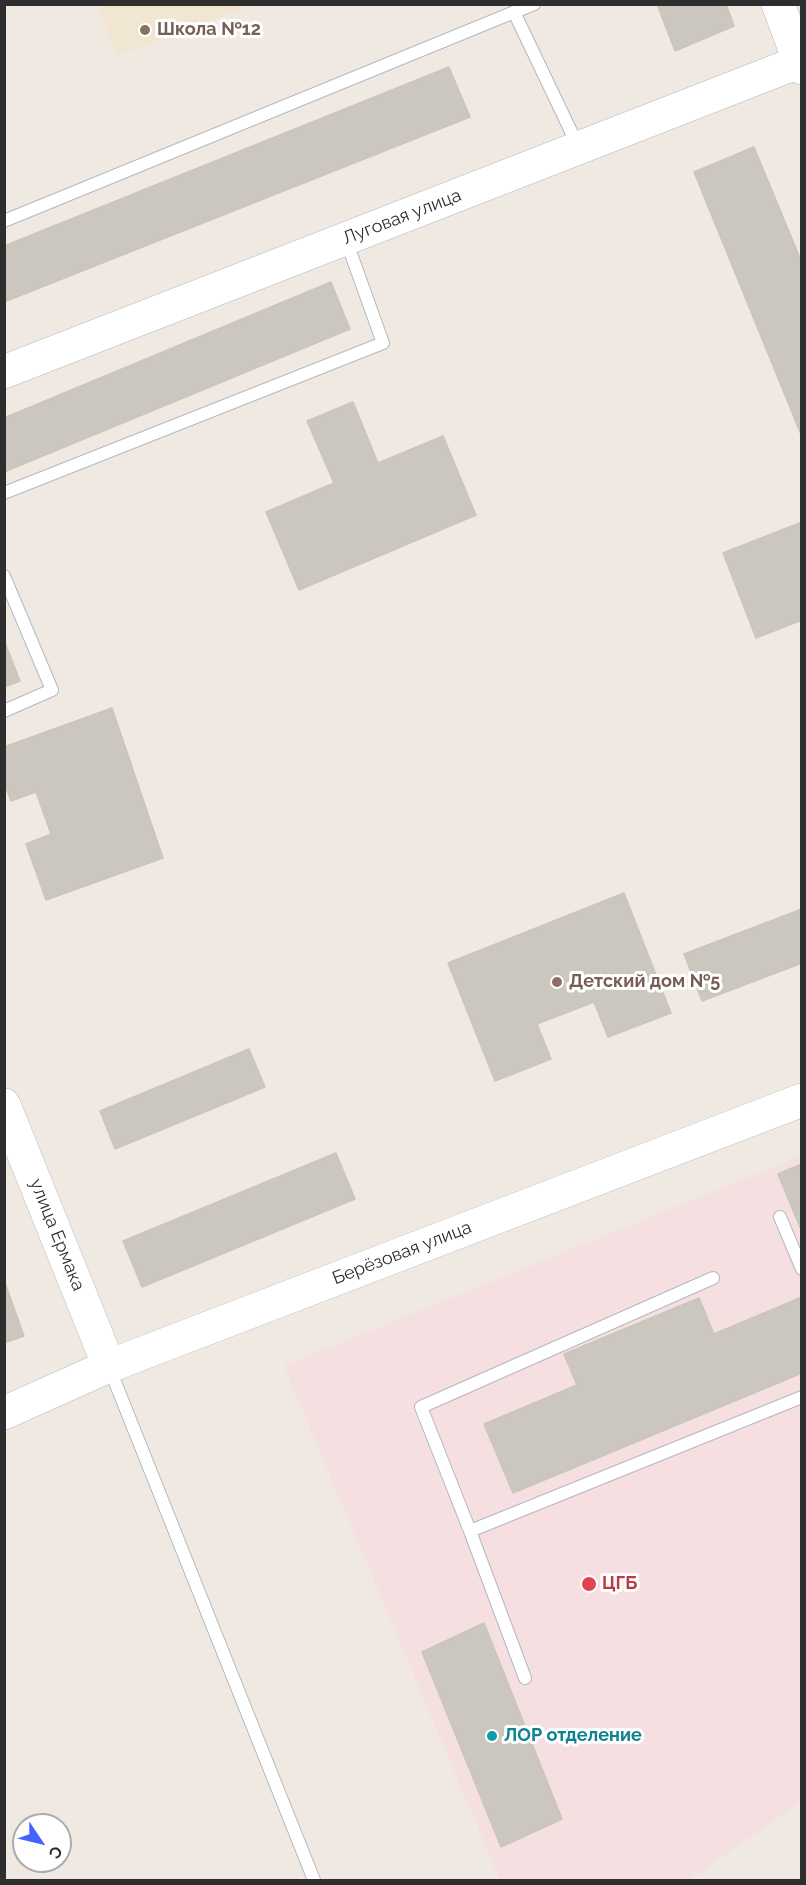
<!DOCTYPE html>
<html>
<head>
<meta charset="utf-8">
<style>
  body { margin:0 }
  #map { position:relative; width:806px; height:1885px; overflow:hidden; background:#efe9e1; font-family:Raleway,sans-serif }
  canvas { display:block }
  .frame { position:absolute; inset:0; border:6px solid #2e2e2e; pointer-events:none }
  .north { position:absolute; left:12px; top:1813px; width:60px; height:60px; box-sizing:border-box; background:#fff; border:2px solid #ababab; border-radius:50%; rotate:125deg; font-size:16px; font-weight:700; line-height:24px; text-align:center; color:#2e2e2e }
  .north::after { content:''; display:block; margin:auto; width:21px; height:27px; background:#4264fb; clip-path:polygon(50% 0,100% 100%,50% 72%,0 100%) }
</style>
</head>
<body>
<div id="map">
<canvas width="806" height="1885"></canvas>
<div class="frame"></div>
<div class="north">С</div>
</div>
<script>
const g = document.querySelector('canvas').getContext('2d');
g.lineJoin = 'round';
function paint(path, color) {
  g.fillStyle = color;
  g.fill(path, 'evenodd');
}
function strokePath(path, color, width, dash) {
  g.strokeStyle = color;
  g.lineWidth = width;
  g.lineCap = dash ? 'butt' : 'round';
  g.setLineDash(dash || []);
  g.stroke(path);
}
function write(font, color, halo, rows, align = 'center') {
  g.font = font + ' Raleway,sans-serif';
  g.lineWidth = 6;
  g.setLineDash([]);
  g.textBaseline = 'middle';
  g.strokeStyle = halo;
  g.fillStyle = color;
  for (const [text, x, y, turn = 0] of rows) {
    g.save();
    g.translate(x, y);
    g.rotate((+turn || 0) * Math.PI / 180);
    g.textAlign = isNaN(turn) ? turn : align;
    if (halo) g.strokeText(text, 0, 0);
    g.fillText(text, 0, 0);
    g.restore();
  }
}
paint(new Path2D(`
  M97 5H252L117 56Z`), '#f0e6d1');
paint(new Path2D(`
  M801 1156V1802L688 1880H500L284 1366Z`), '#f5dfe0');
const building = new Path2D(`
  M657 4H726L734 26 675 51Z
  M449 67 470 117 4 302V246Z
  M754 147 802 263V437L694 172Z
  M331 282 350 329 4 472V418Z
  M353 402 378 463 443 436 476 515 299 590 266 512 334 483 307 421Z
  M802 522V620L756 638 723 553Z
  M4 640 20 681 4 687Z
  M112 708 163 858 46 900 26 844 51 834 36 792 11 801 4 782V747Z
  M624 893 671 1013 608 1037 594 1002 537 1024 551 1059 495 1081 448 963Z
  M802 909V963L702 1001 684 954Z
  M249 1049 265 1087 115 1149 100 1111Z
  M336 1153 355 1199 142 1287 123 1241Z
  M802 1164V1232L778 1174Z
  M4 1280 24 1336 4 1343Z
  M802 1297V1373L513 1493 484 1424 577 1385 564 1354 699 1298 714 1334Z
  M484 1623 562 1819 501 1847 422 1652Z`);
paint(building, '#cbc7bf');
strokePath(building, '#cbc5ba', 1.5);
const lane = new Path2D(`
  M514 12 578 146
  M4 221 534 4
  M4 493 383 343 346 240
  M4 576 52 690 4 711
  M780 1217 802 1269
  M109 1367 314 1880
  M470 1531 421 1407 713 1278
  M525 1678 470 1531 802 1397`);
const secondary = new Path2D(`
  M778 4 802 68
  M4 372 799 62
  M4 1105 109 1366
  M4 1413 109 1366 802 1100`);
strokePath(lane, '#b4b7c1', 14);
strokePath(secondary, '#b4b7c1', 34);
strokePath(lane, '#fff', 12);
strokePath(secondary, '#fff', 33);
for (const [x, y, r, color] of [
  [145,30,6,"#8d6e63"],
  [557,982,6,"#8d6e63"],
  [589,1584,8,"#e0444e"],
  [492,1736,6,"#0f9aa8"]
]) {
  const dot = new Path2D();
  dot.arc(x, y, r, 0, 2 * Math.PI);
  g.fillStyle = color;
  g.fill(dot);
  strokePath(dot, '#fff', 2);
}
write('bold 18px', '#785e54', '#fff', [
  ["Школа №12",157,30],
  ["Детский дом №5",569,982]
], 'left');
write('18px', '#2e2e2e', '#fff', [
  ["Луговая улица",402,217,-21],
  ["улица Ермака",57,1235,68],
  ["Берёзовая улица",402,1253,-21]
]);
write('bold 18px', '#be3a42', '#fff', [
  ["ЦГБ",602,1584]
], 'left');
write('bold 18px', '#0d838f', '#fff', [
  ["ЛОР отделение",504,1736]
], 'left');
</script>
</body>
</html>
